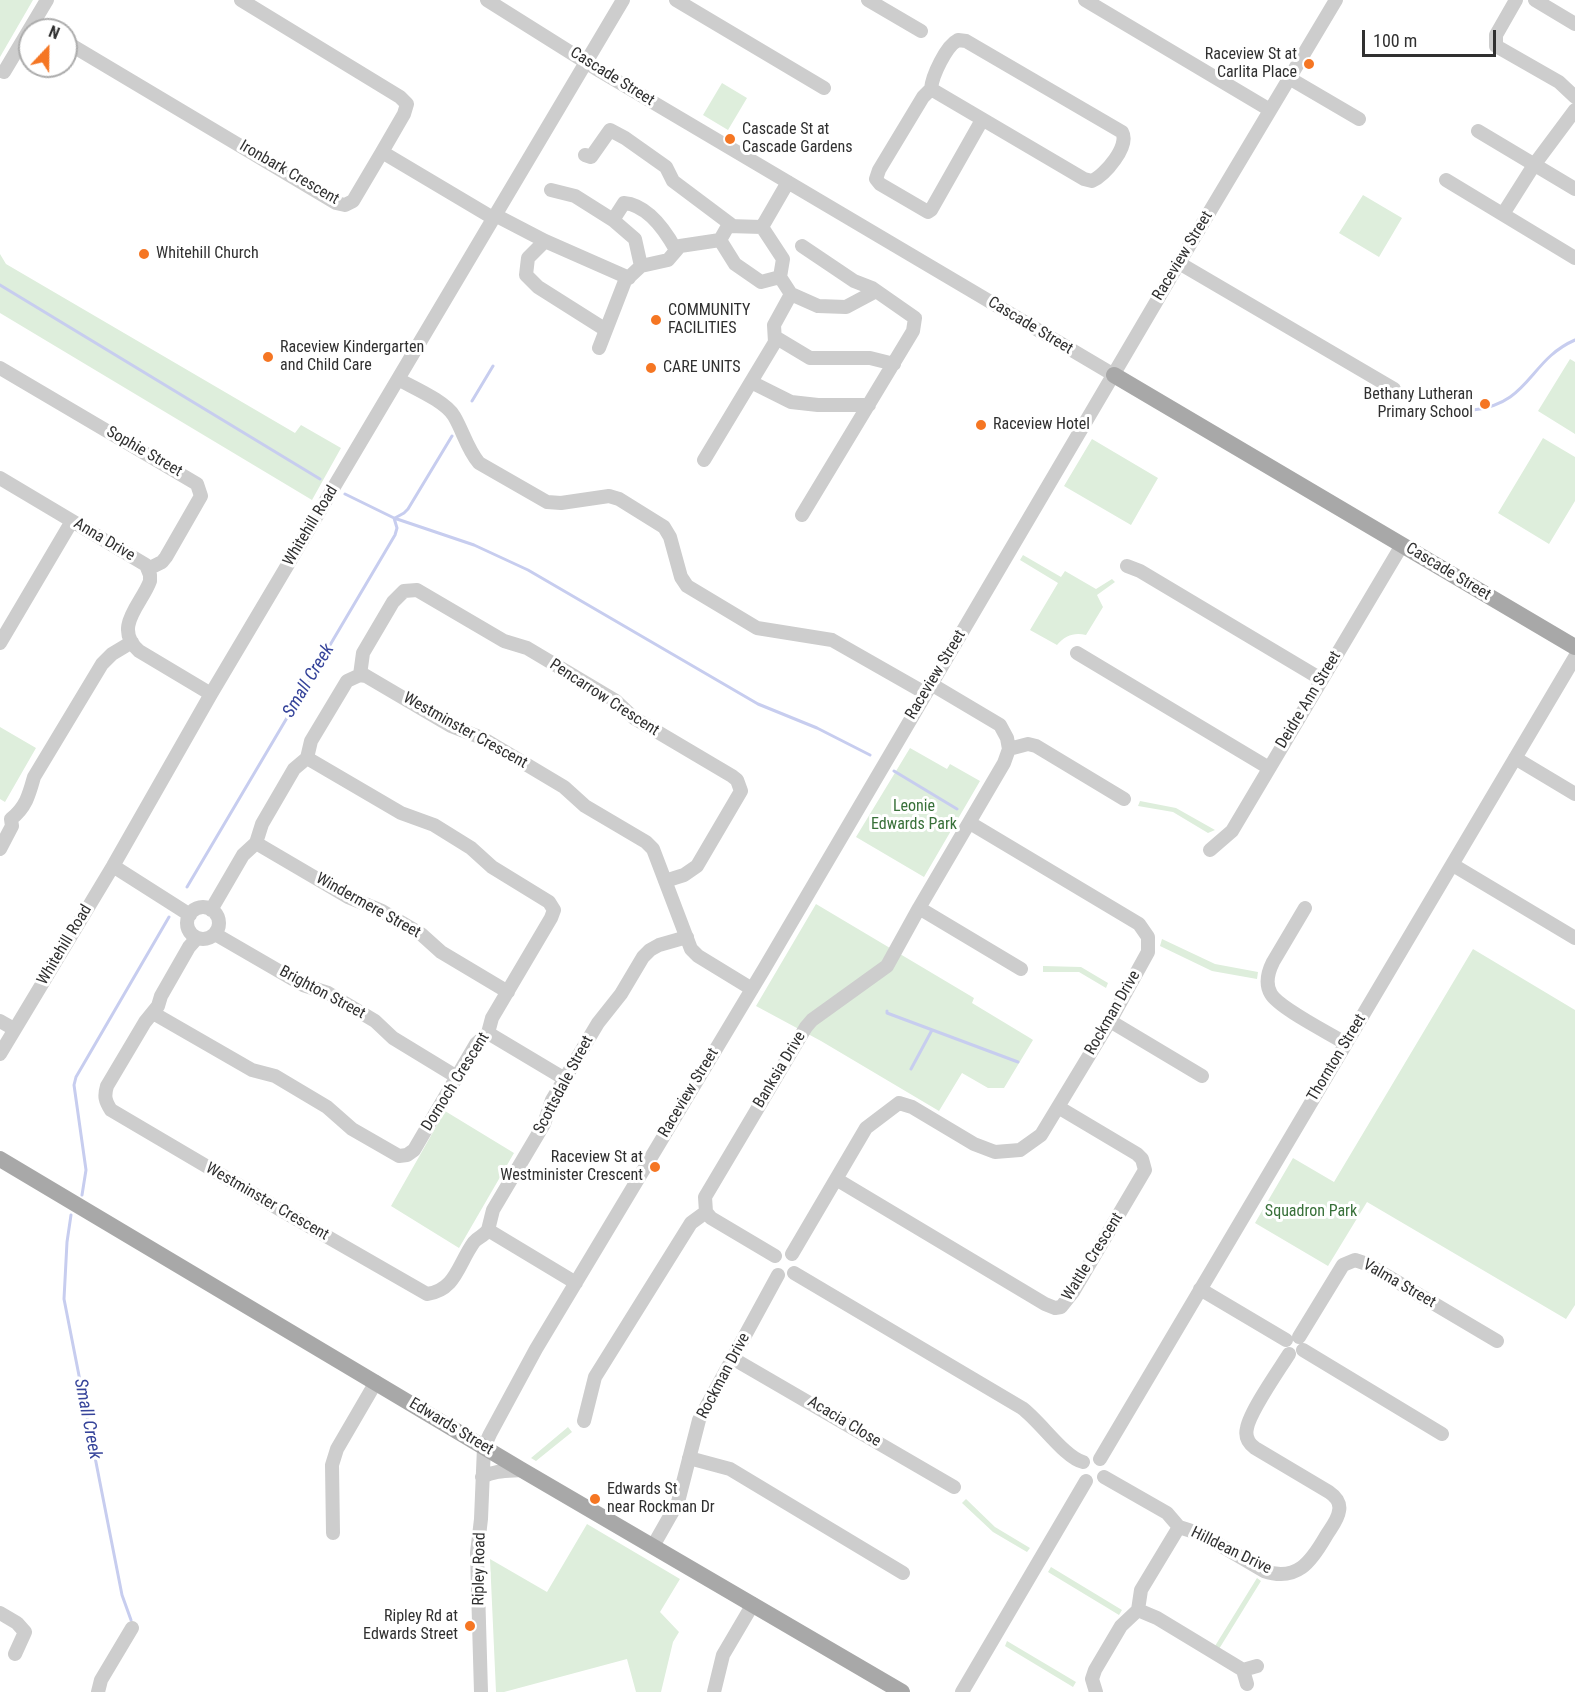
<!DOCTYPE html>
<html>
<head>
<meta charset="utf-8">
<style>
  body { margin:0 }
  #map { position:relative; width:1575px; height:1692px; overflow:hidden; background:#fff; font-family:"Roboto Condensed",sans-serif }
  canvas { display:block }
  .north { position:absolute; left:18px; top:18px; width:60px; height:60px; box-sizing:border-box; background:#fff; border:2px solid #acacac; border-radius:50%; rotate:22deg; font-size:16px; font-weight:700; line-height:24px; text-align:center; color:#303030 }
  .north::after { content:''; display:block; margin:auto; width:21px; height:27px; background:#f57623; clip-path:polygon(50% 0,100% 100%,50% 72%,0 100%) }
  .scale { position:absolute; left:1362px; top:30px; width:134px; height:27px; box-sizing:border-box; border:3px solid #303030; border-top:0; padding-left:8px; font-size:18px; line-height:21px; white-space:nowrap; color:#303030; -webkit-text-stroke:4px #fff; paint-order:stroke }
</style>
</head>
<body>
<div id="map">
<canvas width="1575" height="1692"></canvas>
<div class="north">N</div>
<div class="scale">100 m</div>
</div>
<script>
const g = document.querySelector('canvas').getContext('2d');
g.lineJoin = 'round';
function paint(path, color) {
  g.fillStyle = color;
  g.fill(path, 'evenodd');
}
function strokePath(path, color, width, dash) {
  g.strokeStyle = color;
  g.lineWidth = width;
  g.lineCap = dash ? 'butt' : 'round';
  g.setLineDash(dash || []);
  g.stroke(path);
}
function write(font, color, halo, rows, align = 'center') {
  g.font = font + ' "Roboto Condensed",sans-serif';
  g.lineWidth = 6;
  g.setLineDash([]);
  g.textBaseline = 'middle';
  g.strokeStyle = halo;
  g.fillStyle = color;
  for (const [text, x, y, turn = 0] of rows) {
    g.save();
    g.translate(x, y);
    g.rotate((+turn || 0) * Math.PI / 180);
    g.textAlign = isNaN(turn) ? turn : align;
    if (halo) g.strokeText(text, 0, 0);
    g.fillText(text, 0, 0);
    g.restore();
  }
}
paint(new Path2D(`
  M0 0H33L0 57Z
  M722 83 747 98 728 130 703 115Z
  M1363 195 1402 218 1379 257 1339 233Z
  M0 254 6 264 295 433 301 425 341 448 312 500 0 313Z
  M1570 359 1575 362V434L1538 411Z
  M1543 438 1575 457V501L1549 544 1498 513Z
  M1092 439 1158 478 1131 525 1064 486Z
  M1023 555 1061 577 1065 571 1096 589 1112 579 1115 582 1097 595 1103 607 1086 635C1075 632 1065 635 1057 645L1030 630 1058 583 1020 560Z
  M0 727 36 748 5 802 0 799Z
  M910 748 947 769 950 764 980 781 924 877 856 837Z
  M1140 801 1176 808 1215 830 1208 833 1173 812 1138 806Z
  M816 904 974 998 972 1003 1030 1038 1033 1040 1004 1088H988L962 1073 939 1111 821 1041 756 1006Z
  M1162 939 1215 964 1258 972 1257 979 1212 971 1160 946Z
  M1473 949 1575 1010V1305L1566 1319 1367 1202 1328 1266 1255 1223 1293 1158 1334 1182Z
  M1043 966 1081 967 1108 983 1106 988 1079 972H1043Z
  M445 1111 514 1153 459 1248 391 1206Z
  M568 1427 572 1432 536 1461 531 1458Z
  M966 1499 995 1527 1030 1548 1027 1552 993 1532 962 1503Z
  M587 1524 680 1579 660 1612 679 1632 673 1642 661 1692H636L627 1659 504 1692H496L490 1559 547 1592Z
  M1051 1567 1122 1610 1119 1615 1048 1572Z
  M1257 1578 1261 1581 1219 1649 1215 1646Z
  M1007 1641 1076 1682 1073 1687 1005 1646Z`), '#deeedc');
strokePath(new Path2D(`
  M0 285 320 479
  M472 401 493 366
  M1473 410C1530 404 1529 360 1575 340
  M394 518 474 545 528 570 758 704 817 728 870 755
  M395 518 404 513 408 509 452 436
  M894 771 957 809
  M187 887 395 535 397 528 394 518 345 494
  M887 1011V1013L1018 1062
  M911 1069 932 1030
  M82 1195 86 1170 74 1085 76 1077 169 917
  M71 1215 67 1242 64 1299 122 1595 131 1620`), '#c7cdef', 3);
strokePath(new Path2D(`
  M241 0 400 97 407 104 404 114 382 152
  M487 0 600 71 1114 375
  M676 0 824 88
  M868 0 921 31
  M1085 0 1270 110
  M1516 0 1496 35V46L1559 82 1575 97
  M1535 0 1575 24
  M958 40 966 41 1122 132C1130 146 1105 175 1092 181L1084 179 931 89C932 76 946 46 958 40Z
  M66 42 336 203 345 205 353 201 382 152 493 218
  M4 72 47 0
  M1289 78 1359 119
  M931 89 923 97 879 170 876 179 880 184 928 212 931 210 982 120
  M1478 131 1575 189
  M585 155 591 157 610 130 625 138 666 167 673 181 733 226
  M1446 180 1575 258
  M551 190 575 196 613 220 635 239 641 266
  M1503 214 1534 165 1575 110
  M495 215 545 241 629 278
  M613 220 624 203C648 205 665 230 676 250
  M762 227 728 226 720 240 735 264 761 282 780 277 783 259 762 227 788 182
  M545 241 528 258 526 275 538 287 606 330
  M802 246 854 281 872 288 915 318 913 331 802 515
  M1179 263 1394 389
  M791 294 818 306 846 307 876 291
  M775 337 810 358H870L894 364
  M599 348 625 281 641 266 668 260 680 246 720 240
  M0 368 197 484 201 496 166 557 162 562 148 569
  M398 379C414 388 445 401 454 416 463 431 467 449 479 463L547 502 561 503 609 496 619 499 664 527 670 537 681 577 687 586 757 628 832 640 925 693
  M751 382 791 402 818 405H869
  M704 460 775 342 774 325 791 294 780 277
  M0 478 146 565 150 575V581C142 604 112 627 139 651L211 694
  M1127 566 1140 571 1321 679
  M0 643 72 521
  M1077 653 1269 768
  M360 675 363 653 393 602 404 591 417 590 504 641 527 648 616 701 634 718 732 776 737 780 741 791 697 866 684 875 665 881
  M1009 749 1028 744 1036 746 1124 799
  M1515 758 1575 794
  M256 843 348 897 382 911 421 934 441 952 508 992
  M0 849 12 826 11 819C26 807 29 795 34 777L102 664 112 654 132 642
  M1210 850 1232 831 1402 545
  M1453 865 1575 938
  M113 866 190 915
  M187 923a16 16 0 1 1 32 0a16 16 0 1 1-32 0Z
  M919 908 1021 969
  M1305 908 1273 962C1268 972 1265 984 1271 994 1279 1008 1329 1033 1345 1043
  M211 910 243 855 256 843 262 824 294 769 307 758 311 741 347 681 360 675 366 676 451 726 482 738 564 787 585 806 646 842 653 849 691 949 698 956 752 989
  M215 934 303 985 328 993 375 1021 393 1038 457 1077
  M197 938 189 947 161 996 158 1006 145 1022 107 1086C104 1096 105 1101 111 1110L279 1209 427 1294C456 1290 458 1264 474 1242 478 1237 484 1236 488 1230L576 1283
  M153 1013 252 1070 275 1076 327 1107 352 1129 399 1156 407 1155 414 1150 476 1044 488 1033 492 1018 551 918 554 910 549 902 492 867 471 848 434 825 401 813 307 758
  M0 1021 14 1029
  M1110 1021 1202 1076
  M488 1033 565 1079
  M0 1054 113 866 211 694 623 0
  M836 1179 1045 1304 1055 1308 1061 1307 1073 1292 1145 1170 1142 1159 1137 1154 1058 1107
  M488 1230 493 1210 544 1124 552 1100 598 1023 621 994 643 957 650 950 659 945 687 937
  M792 1254 866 1128 899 1103 912 1107 974 1144 995 1152 1020 1150 1041 1135 1110 1021 1148 952V937L1139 924 970 823
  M775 1256 711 1218 706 1212 705 1197 806 1027 812 1020 887 966 919 908 1004 763 1009 749 1007 738 1000 725 931 684
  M794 1273 1022 1408C1040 1421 1065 1458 1083 1462
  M1200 1289 1286 1340
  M1299 1337 1343 1265 1355 1260 1367 1264 1497 1341
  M1303 1350 1442 1434
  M732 1358 954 1487
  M584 1421 595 1377 691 1223 706 1212
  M689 1458 730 1469 903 1573
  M1100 1459 1575 657
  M482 1477C495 1470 508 1471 522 1470
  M1104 1477 1167 1513 1179 1527 1201 1534 1264 1571C1297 1582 1311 1562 1326 1536 1330 1529 1338 1520 1339 1511 1341 1503 1335 1496 1329 1492L1255 1448C1248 1443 1245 1436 1247 1428 1250 1411 1279 1370 1289 1354
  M333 1533 332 1465 337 1449 376 1382
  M653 1546 678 1502 699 1420 778 1275
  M1138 1610 1157 1618 1243 1670
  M1138 1610 1141 1590 1179 1527
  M0 1613 17 1623 25 1632 15 1654
  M1247 1684 1243 1670 1257 1666
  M98 1692 101 1680 132 1628
  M481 1692 477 1553 481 1519 484 1447 490 1434 536 1349 764 969 1179 263 1336 0
  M714 1692 723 1655 753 1604
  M962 1692 1086 1481
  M1096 1692 1092 1679 1095 1670 1121 1626 1138 1610`), '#cdcdcd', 14);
strokePath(new Path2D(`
  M1114 375 1575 647
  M0 1159 522 1470 902 1692`), '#a8a8a8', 16);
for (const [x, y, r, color] of [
  [1309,64,6,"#f57623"],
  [730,139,6,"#f57623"],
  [144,254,6,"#f57623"],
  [656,320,6,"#f57623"],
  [268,357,6,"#f57623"],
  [651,368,6,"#f57623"],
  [1485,404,6,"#f57623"],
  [981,425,6,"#f57623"],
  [655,1167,6,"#f57623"],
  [595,1499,6,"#f57623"],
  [470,1626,6,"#f57623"]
]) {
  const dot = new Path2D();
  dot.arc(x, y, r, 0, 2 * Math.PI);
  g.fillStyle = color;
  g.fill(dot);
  strokePath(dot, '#fff', 2);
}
write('16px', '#303030', '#fff', [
  ["Raceview St at",1297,55,"right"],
  ["Carlita Place",1297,73,"right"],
  ["Cascade St at",742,130],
  ["Cascade Gardens",742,148],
  ["Whitehill Church",156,254],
  ["COMMUNITY",668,311],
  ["FACILITIES",668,329],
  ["Raceview Kindergarten",280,348],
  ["and Child Care",280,366],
  ["CARE UNITS",663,368],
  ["Bethany Lutheran",1473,395,"right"],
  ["Primary School",1473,413,"right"],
  ["Raceview Hotel",993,425],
  ["Raceview St at",643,1158,"right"],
  ["Westminister Crescent",643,1176,"right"],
  ["Edwards St",607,1490],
  ["near Rockman Dr",607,1508],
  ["Ripley Rd at",458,1617,"right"],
  ["Edwards Street",458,1635,"right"]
], 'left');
write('16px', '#303030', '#fff', [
  ["Cascade Street",612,77,32],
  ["Ironbark Crescent",289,173,30],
  ["Raceview Street",1183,256,-59],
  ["Cascade Street",1030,326,31],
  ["Sophie Street",144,452,30],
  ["Whitehill Road",311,526,-59],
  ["Anna Drive",104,540,31],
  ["Cascade Street",1448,572,31],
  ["Raceview Street",936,675,-59],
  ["Pencarrow Crescent",604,698,33],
  ["Deidre Ann Street",1309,700,-59],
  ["Westminster Crescent",465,731,29],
  ["Windermere Street",368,906,29],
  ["Whitehill Road",65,945,-59],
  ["Brighton Street",322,993,28],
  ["Rockman Drive",1113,1013,-60],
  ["Thornton Street",1337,1058,-59],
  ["Banksia Drive",780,1070,-59],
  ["Dornoch Crescent",456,1082,-58],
  ["Scottsdale Street",564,1085,-62],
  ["Raceview Street",689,1093,-59],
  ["Westminster Crescent",267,1202,30],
  ["Wattle Crescent",1093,1257,-58],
  ["Valma Street",1399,1284,30],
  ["Rockman Drive",724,1376,-62],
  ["Acacia Close",844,1422,31],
  ["Edwards Street",451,1427,31],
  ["Hilldean Drive",1231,1551,26],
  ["Ripley Road",480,1569,-89]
]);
write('16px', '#387039', '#fff', [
  ["Leonie",914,807],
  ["Edwards Park",914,825],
  ["Squadron Park",1311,1212]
]);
write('italic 18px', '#36449a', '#fff', [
  ["Small Creek",309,681,-59],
  ["Small Creek",87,1419,79]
]);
</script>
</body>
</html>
